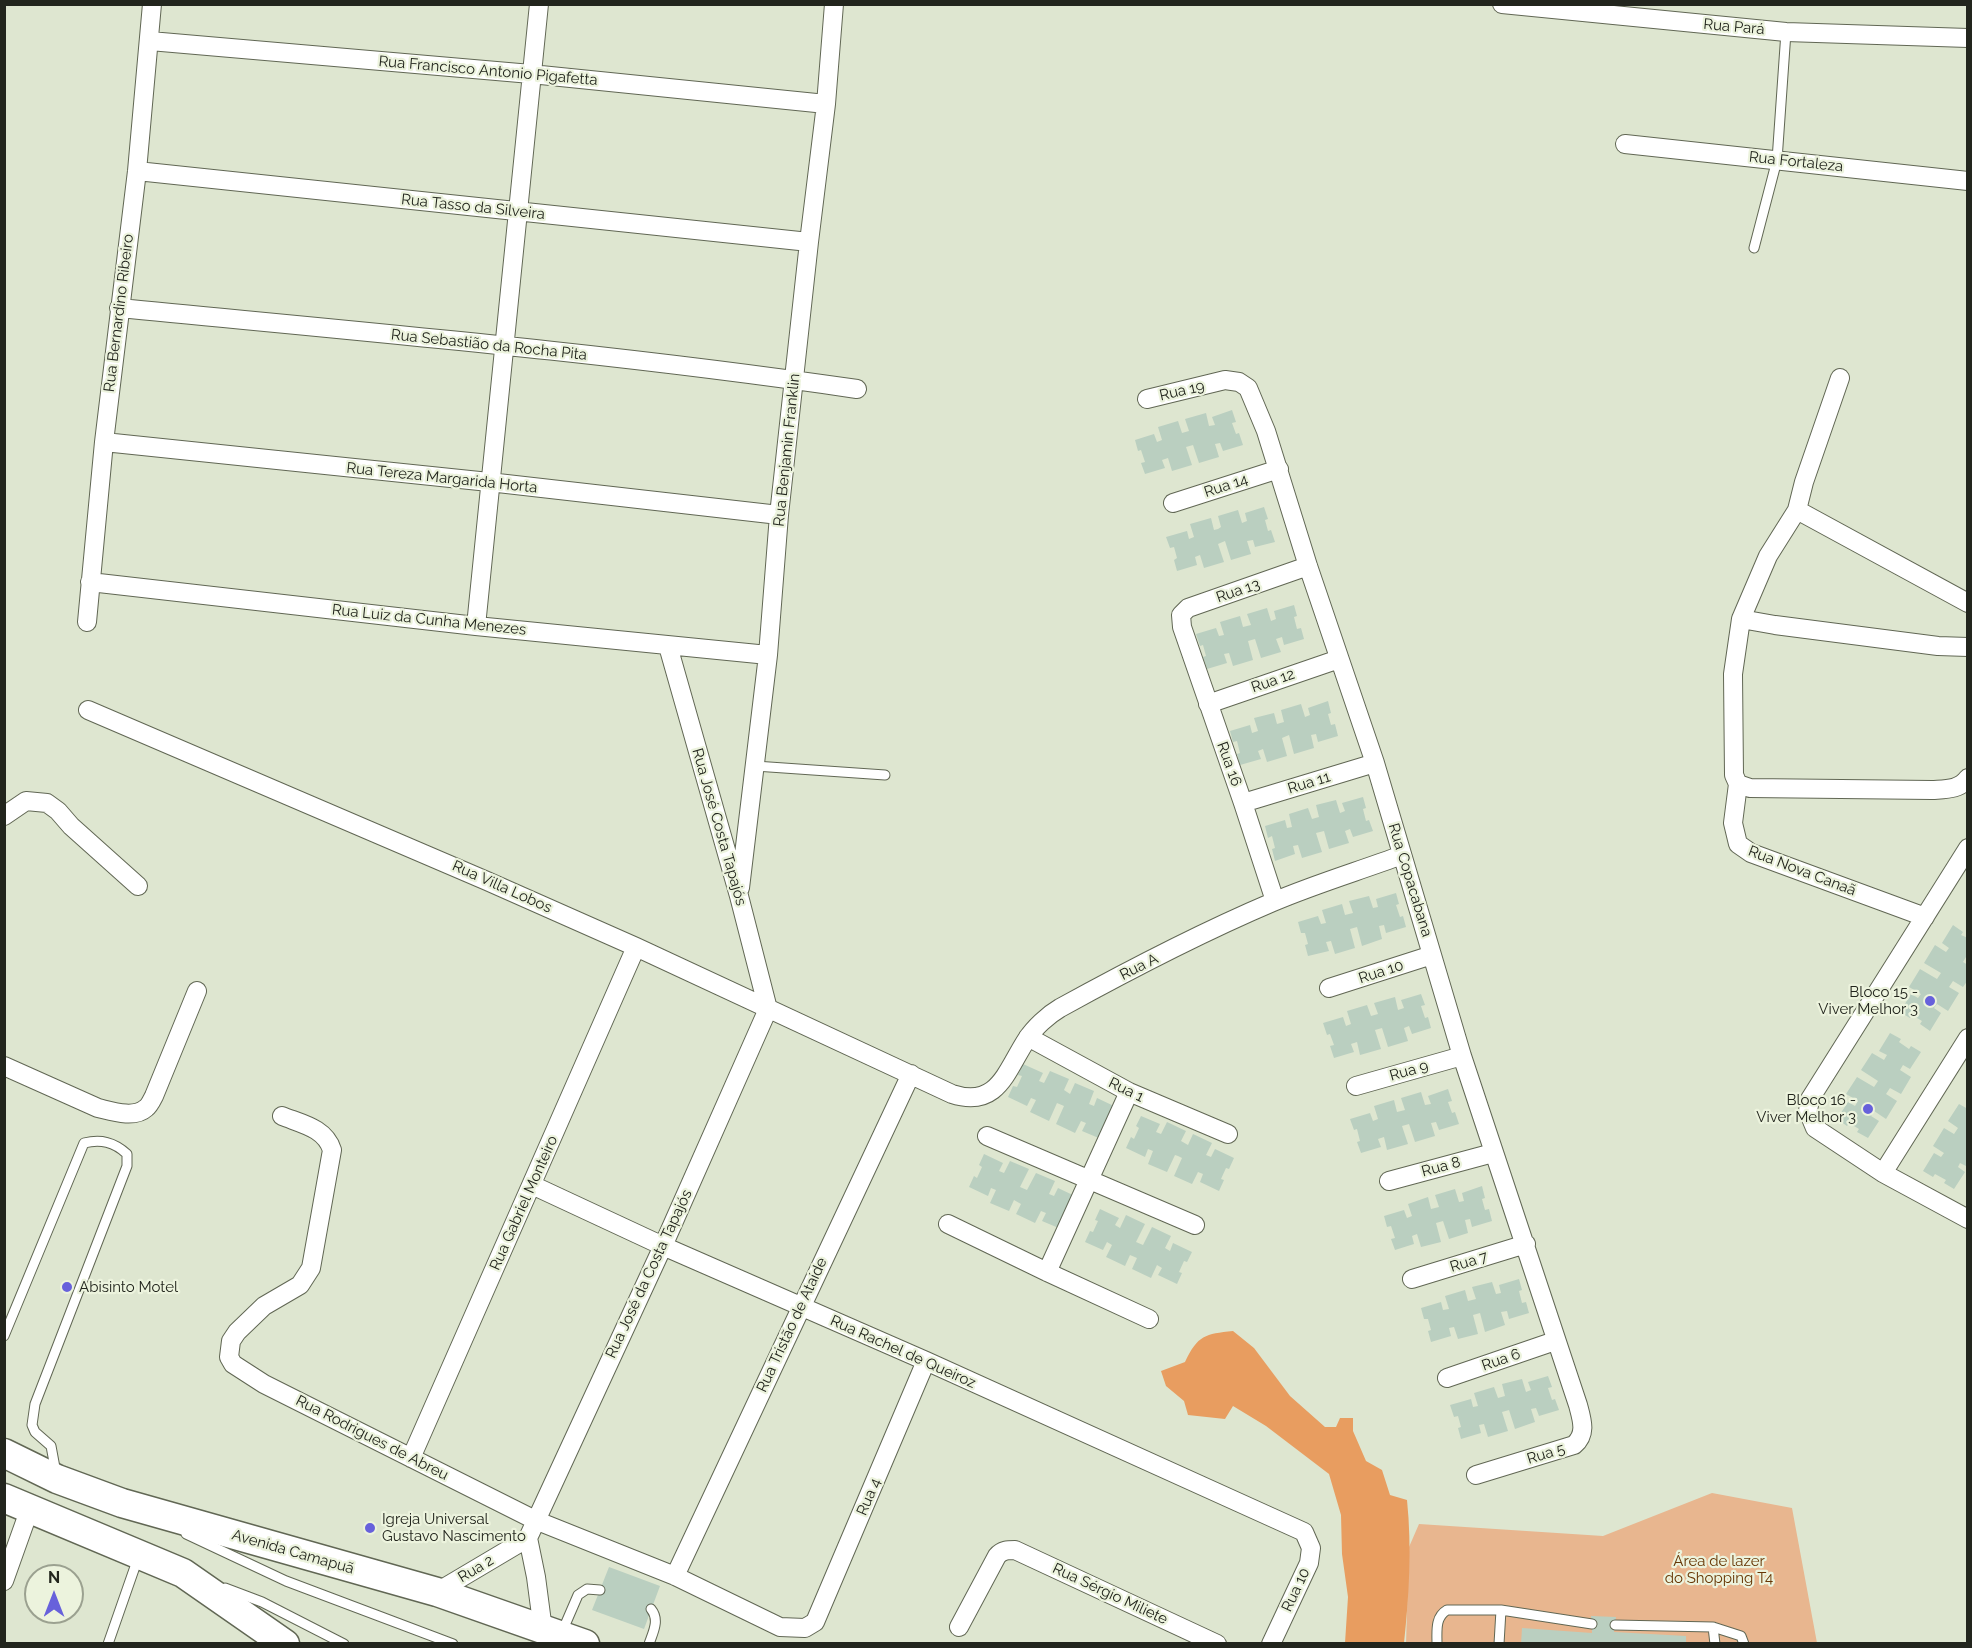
<!DOCTYPE html>
<html>
<head>
<meta charset="utf-8">
<style>
  body { margin:0 }
  #map { position:relative; width:1972px; height:1648px; overflow:hidden; background:#dee6d0; font-family:Raleway,sans-serif }
  canvas { display:block }
  .frame { position:absolute; inset:0; border:6px solid #22251d; pointer-events:none }
  .north { position:absolute; left:24px; top:1564px; width:60px; height:60px; box-sizing:border-box; background:#ecf3dd; border:2px solid #9ba190; border-radius:50%; rotate:0deg; font-size:16px; font-weight:700; line-height:24px; text-align:center; color:#22251d }
  .north::after { content:''; display:block; margin:auto; width:21px; height:27px; background:#6761db; clip-path:polygon(50% 0,100% 100%,50% 72%,0 100%) }
</style>
</head>
<body>
<div id="map">
<canvas width="1972" height="1648"></canvas>
<div class="frame"></div>
<div class="north">N</div>
</div>
<script>
const g = document.querySelector('canvas').getContext('2d');
g.lineJoin = 'round';
function paint(path, color) {
  g.fillStyle = color;
  g.fill(path, 'evenodd');
}
function strokePath(path, color, width, dash) {
  g.strokeStyle = color;
  g.lineWidth = width;
  g.lineCap = dash ? 'butt' : 'round';
  g.setLineDash(dash || []);
  g.stroke(path);
}
function write(font, color, halo, rows, align = 'center') {
  g.font = font + ' Raleway,sans-serif';
  g.lineWidth = 4.5;
  g.setLineDash([]);
  g.textBaseline = 'middle';
  g.strokeStyle = halo;
  g.fillStyle = color;
  for (const [text, x, y, turn = 0] of rows) {
    g.save();
    g.translate(x, y);
    g.rotate((+turn || 0) * Math.PI / 180);
    g.textAlign = isNaN(turn) ? turn : align;
    if (halo) g.strokeText(text, 0, 0);
    g.fillText(text, 0, 0);
    g.restore();
  }
}
paint(new Path2D(`
  M1712 1493 1792 1508 1817 1643 1406 1644 1409 1547 1419 1524 1603 1536Z`), '#e8b68f');
paint(new Path2D(`
  M1233 1331 1254 1348 1290 1396 1325 1427H1336L1340 1418H1353V1431L1366 1461 1382 1470 1390 1495 1407 1500C1412 1548 1409 1597 1404 1643H1345L1348 1597 1342 1554 1341 1515 1329 1474 1266 1426 1233 1406 1225 1419 1188 1415 1184 1401 1166 1386 1161 1371 1185 1362C1198 1335 1205 1334 1233 1331Z`), '#e89d60');
paint(new Path2D(`
  M1232 410 1236 422 1232 423 1236 434 1239 433 1243 445 1223 451 1220 443 1215 444 1219 457 1199 463 1193 445 1186 447 1192 465 1172 471 1168 458 1162 460 1165 468 1145 474 1141 463 1145 462 1141 450 1138 451 1135 440 1154 434 1157 442 1162 440 1158 427 1178 421 1182 433 1189 431 1185 419 1206 413 1209 426 1215 425 1212 417Z
  M1264 507 1268 519 1265 520 1268 531 1271 530 1275 542 1255 547 1253 540 1247 541 1251 554 1231 560 1225 541 1218 544 1224 562 1204 568 1200 555 1195 557 1197 565 1177 571 1174 560 1177 558 1174 547 1170 548 1166 537 1187 531 1189 539 1194 537 1190 524 1211 518 1214 530 1218 529 1221 527 1218 516 1238 510 1242 523 1247 521 1245 513Z
  M1294 605 1297 616 1294 617 1297 629 1301 628 1304 639 1284 645 1282 637 1276 639 1281 652 1261 658 1255 639 1248 641 1253 660 1233 666 1229 653 1224 654 1227 663 1207 669 1203 657 1206 656 1203 645 1200 646 1196 634 1216 628 1219 636 1224 635 1220 622 1240 616 1243 627 1251 625 1247 614 1267 608 1271 621 1276 619 1274 611Z
  M1328 701 1331 713 1328 714 1331 725 1335 724 1338 736 1318 742 1316 734 1311 735 1314 748 1294 754 1289 735 1282 738 1287 756 1267 762 1263 749 1258 751 1261 759 1240 765 1237 754 1240 753 1237 741 1233 742 1230 731 1250 725 1252 733 1258 731 1254 718 1274 713 1277 724 1284 722 1281 710 1301 704 1305 717 1310 715 1308 708Z
  M1363 797 1366 808 1363 809 1366 821 1369 820 1373 831 1353 837 1350 829 1345 831 1349 843 1329 849 1324 831 1316 833 1322 852 1302 858 1298 845 1293 846 1295 854 1275 861 1272 849 1275 848 1272 836 1268 838 1265 826 1285 820 1287 828 1292 827 1289 814 1308 808 1312 819 1319 817 1316 805 1336 800 1340 813 1345 811 1342 803Z
  M1396 893 1399 904 1396 905 1400 917 1403 916 1406 927 1386 933 1384 925 1379 926 1382 939 1362 946 1357 927 1350 929 1355 948 1335 954 1331 941 1326 942 1329 951 1308 956 1305 945 1308 944 1305 933H1301L1298 922 1318 916 1321 924 1326 923 1322 910 1342 904 1345 915 1353 913 1349 901 1369 896 1373 908 1378 907 1376 899Z
  M1953 925 1963 932 1961 935 1968 938V958L1966 957 1963 962 1968 965V980L1963 987 1953 981 1949 987 1959 993 1948 1011 1937 1004 1934 1008 1941 1013 1930 1031 1920 1024 1922 1021 1912 1015 1910 1018 1900 1012 1911 994 1918 998 1921 994 1909 987 1920 969 1937 979 1941 973 1924 963 1935 945 1946 952 1949 948 1942 943Z
  M1421 994 1425 1005 1421 1006 1425 1018 1428 1017 1431 1028 1412 1034 1409 1026 1404 1028 1408 1041 1388 1047 1382 1028 1375 1030 1381 1049 1360 1055 1357 1042 1351 1044 1354 1052 1334 1058 1330 1046 1334 1045 1330 1034 1327 1035 1323 1023 1343 1017 1346 1026 1351 1024 1347 1011 1367 1005 1371 1016 1378 1014 1374 1003 1395 997 1398 1010 1404 1008 1401 1000Z
  M1890 1033 1901 1039 1899 1042 1909 1049 1911 1046 1921 1052 1910 1069 1903 1065 1900 1070 1911 1077 1901 1094 1890 1088 1886 1094 1897 1101 1886 1119 1874 1111 1871 1116 1879 1121 1868 1138 1857 1132 1859 1129 1849 1123 1847 1126 1837 1119 1848 1102 1855 1106 1858 1101 1846 1094 1857 1077 1874 1087 1878 1081 1861 1070 1872 1053 1884 1060 1887 1055 1879 1051Z
  M1023 1064 1043 1073 1039 1081 1044 1083 1050 1071 1069 1079 1064 1090 1070 1094 1075 1083 1094 1091 1089 1104 1094 1106 1097 1098 1116 1107 1111 1118 1108 1116 1103 1127 1106 1129 1101 1139 1082 1131 1086 1123 1081 1121 1075 1133 1056 1124 1064 1106 1057 1103 1049 1121 1030 1112 1036 1100 1031 1098 1027 1106 1008 1097 1013 1086 1017 1087 1022 1076 1018 1075Z
  M1448 1089 1452 1101 1448 1102 1452 1113 1455 1112 1459 1124 1439 1130 1436 1122 1431 1123 1435 1136 1415 1142 1409 1124 1402 1126 1408 1144 1387 1150 1384 1137 1378 1139 1381 1147 1361 1153 1357 1142 1360 1141 1357 1129 1354 1130 1350 1119 1370 1113 1373 1121 1378 1119 1374 1106 1394 1100 1397 1112 1405 1110 1401 1098 1421 1092 1425 1105 1431 1104 1428 1096Z
  M1959 1104 1968 1109V1167L1960 1163 1958 1167 1965 1172 1954 1189 1944 1183 1946 1180 1935 1174 1933 1177 1923 1171 1934 1153 1941 1157 1944 1153 1933 1146 1944 1128 1954 1134 1958 1128 1948 1121Z
  M1141 1116 1160 1124 1156 1132 1161 1134 1167 1122 1186 1131 1181 1141 1188 1145 1193 1134 1212 1143 1206 1155 1211 1157 1215 1149 1234 1158 1229 1169 1226 1168 1221 1179 1224 1180 1219 1191 1200 1182 1203 1174 1198 1172 1192 1184 1174 1176 1182 1158 1178 1156 1175 1155 1167 1172 1148 1164 1153 1151 1148 1149 1145 1157 1126 1148 1131 1137 1134 1139 1139 1128 1136 1126Z
  M984 1154 1003 1163 999 1171 1004 1173 1010 1161 1029 1169 1020 1187 1027 1190 1036 1173 1055 1181 1049 1194 1054 1196 1058 1188 1077 1197 1061 1229 1042 1221 1046 1213 1041 1211 1035 1223 1016 1214 1021 1204 1014 1200 1009 1211 990 1203 996 1190 991 1188 988 1196 969 1187 974 1176 977 1178 982 1167 979 1165Z
  M1482 1186 1485 1198 1482 1199 1485 1210 1489 1209 1492 1221 1472 1227 1470 1219 1465 1220 1468 1233 1449 1239 1443 1221 1436 1223 1441 1242 1421 1247 1417 1234 1412 1236 1414 1244 1395 1250 1391 1239 1395 1238 1391 1226 1387 1227 1384 1216 1404 1210 1407 1218 1412 1216 1408 1204 1428 1197 1431 1209 1439 1207 1435 1195 1455 1189 1459 1202 1464 1201 1462 1193Z
  M1100 1209 1119 1218 1115 1225 1120 1228 1126 1215 1145 1224 1136 1242 1143 1245 1152 1227 1171 1236 1165 1248 1170 1251 1173 1243 1192 1252 1187 1262 1184 1261 1179 1272 1182 1273 1177 1284 1158 1275 1162 1268 1157 1265 1151 1278 1132 1269 1137 1258 1130 1255 1125 1266 1106 1257 1112 1245 1107 1242 1103 1250 1085 1242 1090 1231 1093 1232 1098 1221 1095 1220Z
  M1519 1279 1522 1290 1519 1291 1522 1303 1526 1302 1529 1313 1509 1319 1507 1311 1501 1312 1505 1325 1485 1332 1480 1313 1473 1315 1478 1334 1458 1339 1454 1327 1449 1328 1451 1336 1431 1342 1428 1331 1431 1330 1428 1319H1424L1421 1308 1441 1302 1443 1310 1449 1309 1445 1296 1465 1290 1468 1301 1476 1299 1472 1287 1492 1282 1496 1294 1501 1293 1499 1285Z
  M1548 1376 1552 1387 1548 1388 1552 1400 1555 1399 1559 1410 1539 1416 1536 1408 1531 1409 1535 1422 1515 1429 1509 1410 1502 1412 1508 1431 1488 1437 1484 1424 1479 1425 1481 1433 1461 1439 1458 1428 1461 1427 1458 1416 1454 1417 1450 1405 1471 1399 1473 1407 1478 1406 1474 1393 1494 1387 1498 1398 1505 1396 1502 1384 1522 1379 1526 1392 1531 1390 1528 1382Z
  M609 1567 660 1586 644 1629 592 1610Z
  M1591 1616 1616 1617 1614 1632 1686 1636V1644H1521L1522 1628 1592 1633Z`), '#bacfc0');
const lane = new Path2D(`
  M1754 248 1777 160 1786 32
  M755 766 885 775
  M4 1336 84 1143C101 1139 114 1142 127 1154V1166L35 1404 32 1425 35 1432 51 1446 56 1473
  M186 1534 286 1581 453 1644
  M225 1588 262 1602 344 1644
  M1615 1625 1713 1627 1715 1644
  M1713 1627 1741 1636 1744 1644
  M562 1632 578 1595 587 1589 600 1590
  M108 1644 138 1558
  M649 1644C653 1632 660 1620 651 1609
  M1437 1644C1437 1631 1435 1617 1447 1610H1501
  M1499 1644 1501 1610 1592 1624`);
const street = new Path2D(`
  M1502 4 1786 32 1968 38
  M150 41 531 74 826 104
  M1625 144 1968 181
  M137 171 809 242
  M119 308C365 332 612 353 857 389
  M1840 378 1804 482 1797 510 1968 603
  M1147 399 1225 380 1239 382 1248 388 1266 431 1308 566 1375 763 1462 1056 1578 1405C1582 1420 1587 1434 1574 1445L1476 1475
  M104 442 489 482 779 515
  M1173 503 1279 469
  M90 582 476 626 768 655
  M1741 619 1768 556 1797 510
  M87 622 104 442 137 171 152 4
  M476 626 539 4
  M1968 647 1938 646 1775 625 1741 619 1733 674 1734 775 1738 784 1750 788 1932 790C1946 789 1959 790 1968 778
  M1208 704 1339 659
  M88 710 487 881 636 947 952 1094C998 1109 1006 1071 1027 1039 1034 1028 1048 1015 1060 1008 1129 970 1200 933 1273 902 1315 884 1359 871 1402 855
  M1738 784 1733 823 1738 844 1751 853 1925 917
  M1243 803 1375 763
  M4 816 26 801 47 803 58 811 71 826 138 886
  M1968 848 1810 1099 1808 1111 1815 1128 1883 1173 1968 1219
  M740 888 768 655 779 515 809 242 826 104 834 4
  M1275 901 1243 803 1182 627 1181 615 1188 608 1308 566
  M1329 988 1432 955
  M1028 1037 1129 1092 1228 1134
  M4 1066 98 1108C111 1111 134 1119 146 1108 149 1106 152 1100 154 1096L197 991
  M1356 1086 1462 1056
  M282 1116C302 1124 325 1128 332 1150L311 1268 300 1285 264 1306 237 1332 231 1341 229 1357 233 1364 264 1384 535 1520 675 1576 780 1627 805 1628 815 1622 926 1361
  M987 1136 1195 1225
  M1883 1173 1968 1038
  M1389 1181 1493 1153
  M532 1185 663 1246 926 1361 1304 1532 1311 1548 1309 1563 1271 1644
  M948 1224 1047 1272 1149 1319
  M1047 1272 1129 1092
  M1412 1279 1526 1244
  M1447 1378 1555 1341
  M411 1458 636 947
  M528 1538 663 1246 768 1009 739 896 668 646
  M528 1538 536 1577 543 1630
  M675 1576 911 1074
  M4 1581 30 1508
  M437 1592 528 1538
  M959 1627 997 1556C1002 1550 1008 1550 1015 1550L1217 1644`);
const primary = new Path2D(`
  M4 1453 57 1479 122 1503 437 1592 585 1644
  M4 1498 183 1573 285 1644`);
strokePath(lane, '#616754', 11);
strokePath(street, '#616754', 20);
strokePath(primary, '#616754', 31);
strokePath(lane, '#fff', 9);
strokePath(street, '#fff', 18);
strokePath(primary, '#fff', 28);
for (const [x, y, r, color] of [
  [1930,1001,6,"#6761db"],
  [1868,1109,6,"#6761db"],
  [67,1287,6,"#6761db"],
  [370,1528,6,"#6761db"]
]) {
  const dot = new Path2D();
  dot.arc(x, y, r, 0, 2 * Math.PI);
  g.fillStyle = color;
  g.fill(dot);
  strokePath(dot, '#ecf3dd', 2);
}
write('15px', '#22251d', '#ecf3dd', [
  ["Rua Pará",1734,27,5],
  ["Rua Francisco Antonio Pigafetta",488,71,5],
  ["Rua Fortaleza",1796,162,6],
  ["Rua Tasso da Silveira",473,207,6],
  ["Rua Bernardino Ribeiro",119,313,-83],
  ["Rua Sebastião da Rocha Pita",489,345,6],
  ["Rua 19",1182,391,-13],
  ["Rua Benjamin Franklin",787,450,-84],
  ["Rua Tereza Margarida Horta",442,478,6],
  ["Rua 14",1226,486,-18],
  ["Rua 13",1238,591,-19],
  ["Rua Luiz da Cunha Menezes",429,620,6],
  ["Rua 12",1273,681,-19],
  ["Rua 16",1229,764,70],
  ["Rua 11",1309,783,-17],
  ["Rua José Costa Tapajós",719,827,74],
  ["Rua Nova Canaã",1802,871,21],
  ["Rua Copacabana",1410,880,73],
  ["Rua Villa Lobos",502,887,24],
  ["Rua A",1139,967,-27],
  ["Rua 10",1381,972,-18],
  ["Rua 9",1409,1071,-16],
  ["Rua 1",1126,1090,26],
  ["Rua 8",1441,1167,-15],
  ["Rua Gabriel Monteiro",524,1203,-66],
  ["Rua 7",1469,1262,-17],
  ["Rua José da Costa Tapajós",649,1274,-65],
  ["Rua Tristão de Ataíde",792,1325,-65],
  ["Rua Rachel de Queiroz",903,1352,24],
  ["Rua 6",1501,1360,-19],
  ["Rua Rodrigues de Abreu",372,1438,27],
  ["Rua 5",1546,1454,-17],
  ["Rua 4",869,1497,-67],
  ["Avenida Camapuã",293,1552,16],
  ["Rua 2",476,1569,-31],
  ["Rua 10",1296,1590,-65],
  ["Rua Sérgio Miliete",1110,1594,25]
]);
write('15px', '#22251d', '#ecf3dd', [
  ["Bloco 15 -",1918,992],
  ["Viver Melhor 3",1918,1009],
  ["Bloco 16 -",1856,1100],
  ["Viver Melhor 3",1856,1117],
  ["Abisinto Motel",79,1287,"left"],
  ["Igreja Universal",382,1519,"left"],
  ["Gustavo Nascimento",382,1536,"left"]
], 'right');
write('15px', '#663604', '#ecf3dd', [
  ["Área de lazer",1719,1561],
  ["do Shopping T4",1719,1578]
]);
</script>
</body>
</html>
